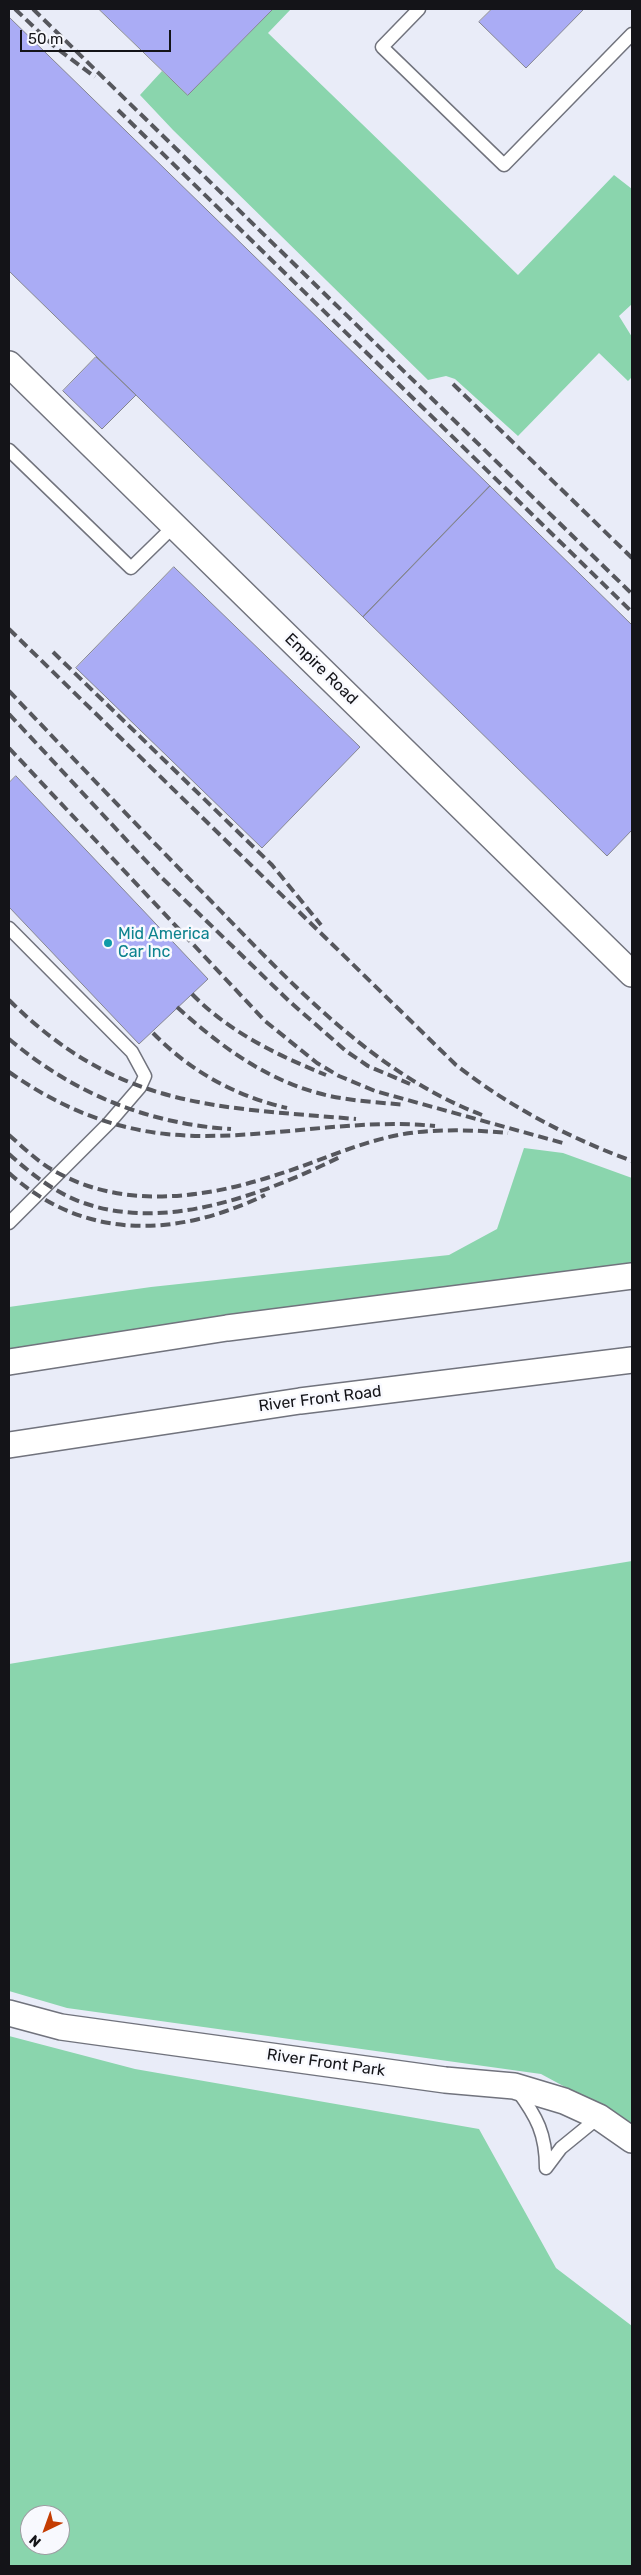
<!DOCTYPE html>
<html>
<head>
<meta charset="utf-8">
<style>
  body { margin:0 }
  #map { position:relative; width:641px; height:2575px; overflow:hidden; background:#e9ecf8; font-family:Rubik,sans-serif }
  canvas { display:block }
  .frame { position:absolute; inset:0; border:10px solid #141418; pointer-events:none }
  .north { position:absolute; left:20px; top:2505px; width:50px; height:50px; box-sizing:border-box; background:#f8f9fe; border:1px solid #9d9da2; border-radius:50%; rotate:222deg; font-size:14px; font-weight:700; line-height:20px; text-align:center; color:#141418 }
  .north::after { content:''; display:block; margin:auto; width:18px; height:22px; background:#c43d03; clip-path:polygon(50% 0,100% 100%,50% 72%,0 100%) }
  .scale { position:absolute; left:20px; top:30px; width:151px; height:22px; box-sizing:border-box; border:2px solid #141418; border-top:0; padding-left:6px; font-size:15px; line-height:18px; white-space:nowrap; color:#141418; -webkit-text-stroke:4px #f8f9fe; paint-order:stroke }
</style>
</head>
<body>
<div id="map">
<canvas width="641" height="2575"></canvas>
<div class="frame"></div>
<div class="north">N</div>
<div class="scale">50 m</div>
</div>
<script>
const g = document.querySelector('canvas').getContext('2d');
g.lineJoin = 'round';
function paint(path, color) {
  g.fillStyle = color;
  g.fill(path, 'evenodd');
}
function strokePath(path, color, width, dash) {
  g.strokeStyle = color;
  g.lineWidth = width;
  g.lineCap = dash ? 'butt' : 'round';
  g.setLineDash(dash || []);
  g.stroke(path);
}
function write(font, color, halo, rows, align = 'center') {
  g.font = font + ' Rubik,sans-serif';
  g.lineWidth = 5;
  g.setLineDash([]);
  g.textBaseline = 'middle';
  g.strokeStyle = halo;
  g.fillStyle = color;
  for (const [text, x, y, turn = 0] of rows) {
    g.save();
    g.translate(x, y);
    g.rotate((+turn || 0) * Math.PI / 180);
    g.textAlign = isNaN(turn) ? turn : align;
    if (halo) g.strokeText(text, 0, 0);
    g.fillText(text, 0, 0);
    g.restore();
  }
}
paint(new Path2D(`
  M273 9H291L268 33 518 275 614 175 632 189V304L619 316 632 337V377L628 381 599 353 518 436 455 379 446 376 428 380 173 130 140 95 162 71 188 95Z
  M524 1148 563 1153 632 1178V1266L9 1351V1307L151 1287 449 1255 497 1229Z
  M632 1561V2123L541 2074 67 2008 9 1991V1664Z
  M9 2036 135 2069 479 2129 556 2268 632 2326V2566H9ZM30 2515H60V2545H30Z`), '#8ad5ad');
const building = new Path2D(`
  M99 9H273L188 95Z
  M492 9H584L526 68 479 22Z
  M9 17 490 486 363 617 9 271Z
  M96 357 136 395 102 429 63 391Z
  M490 486 632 625V830L607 856 363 617Z
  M174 567 360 747 262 848 76 668Z
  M16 776 208 979 139 1044 9 907V783Z`);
paint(building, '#aaacf5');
strokePath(building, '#848590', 1);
const lane = new Path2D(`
  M419 9 382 47 504 165 632 34
  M9 450 131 568 174 526
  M9 928 132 1052 145 1076 140 1087 109 1123 9 1223
  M517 2090C537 2117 546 2134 546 2168
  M546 2168 561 2148 599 2117`);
const street = new Path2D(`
  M9 364 632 974
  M9 1362 227 1328 632 1276
  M9 1445 300 1401 632 1360
  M9 2013 61 2027 445 2080 514 2086 564 2101 599 2117 632 2140`);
strokePath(lane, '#71737d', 15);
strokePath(street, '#71737d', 28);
strokePath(lane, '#fff', 12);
strokePath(street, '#fff', 25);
strokePath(new Path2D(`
  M15 9 55 47 95 77
  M33 9 632 594
  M118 110 632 612
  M453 384 632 558
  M9 629 456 1065C510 1107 567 1137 632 1161
  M53 652 272 865 321 925
  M9 691C76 761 143 832 211 901 290 982 374 1074 482 1115
  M9 714 160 876 289 1001 346 1051 368 1066 410 1084
  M9 748 265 1021 317 1063 339 1076 375 1091 563 1143
  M192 994C229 1032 277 1055 326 1075
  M9 1000C118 1108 213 1107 356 1119
  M177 1007C219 1045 263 1078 318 1093 346 1101 377 1102 405 1105
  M153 1033C190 1071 235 1096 287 1108
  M9 1039C73 1093 147 1124 231 1129
  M9 1072C56 1105 108 1128 166 1134 254 1143 345 1117 435 1126
  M9 1135C25 1149 41 1165 60 1174 126 1209 205 1198 273 1176 319 1162 362 1140 410 1133 442 1129 477 1130 508 1133
  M9 1154C30 1173 54 1192 81 1202 165 1233 264 1194 340 1157
  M9 1173C85 1242 178 1237 265 1195`), '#56575d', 4, [10, 5]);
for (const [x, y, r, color] of [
  [108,943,5,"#0f9aa8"]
]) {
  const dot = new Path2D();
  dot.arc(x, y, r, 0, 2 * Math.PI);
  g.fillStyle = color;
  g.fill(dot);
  strokePath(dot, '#f8f9fe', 2);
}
write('16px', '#141418', '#f8f9fe', [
  ["Empire Road",321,669,44],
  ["River Front Road",320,1399,-7],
  ["River Front Park",326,2063,8]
]);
write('16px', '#0d838f', '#f8f9fe', [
  ["Mid America",118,934],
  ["Car Inc",118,952]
], 'left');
</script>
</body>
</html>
